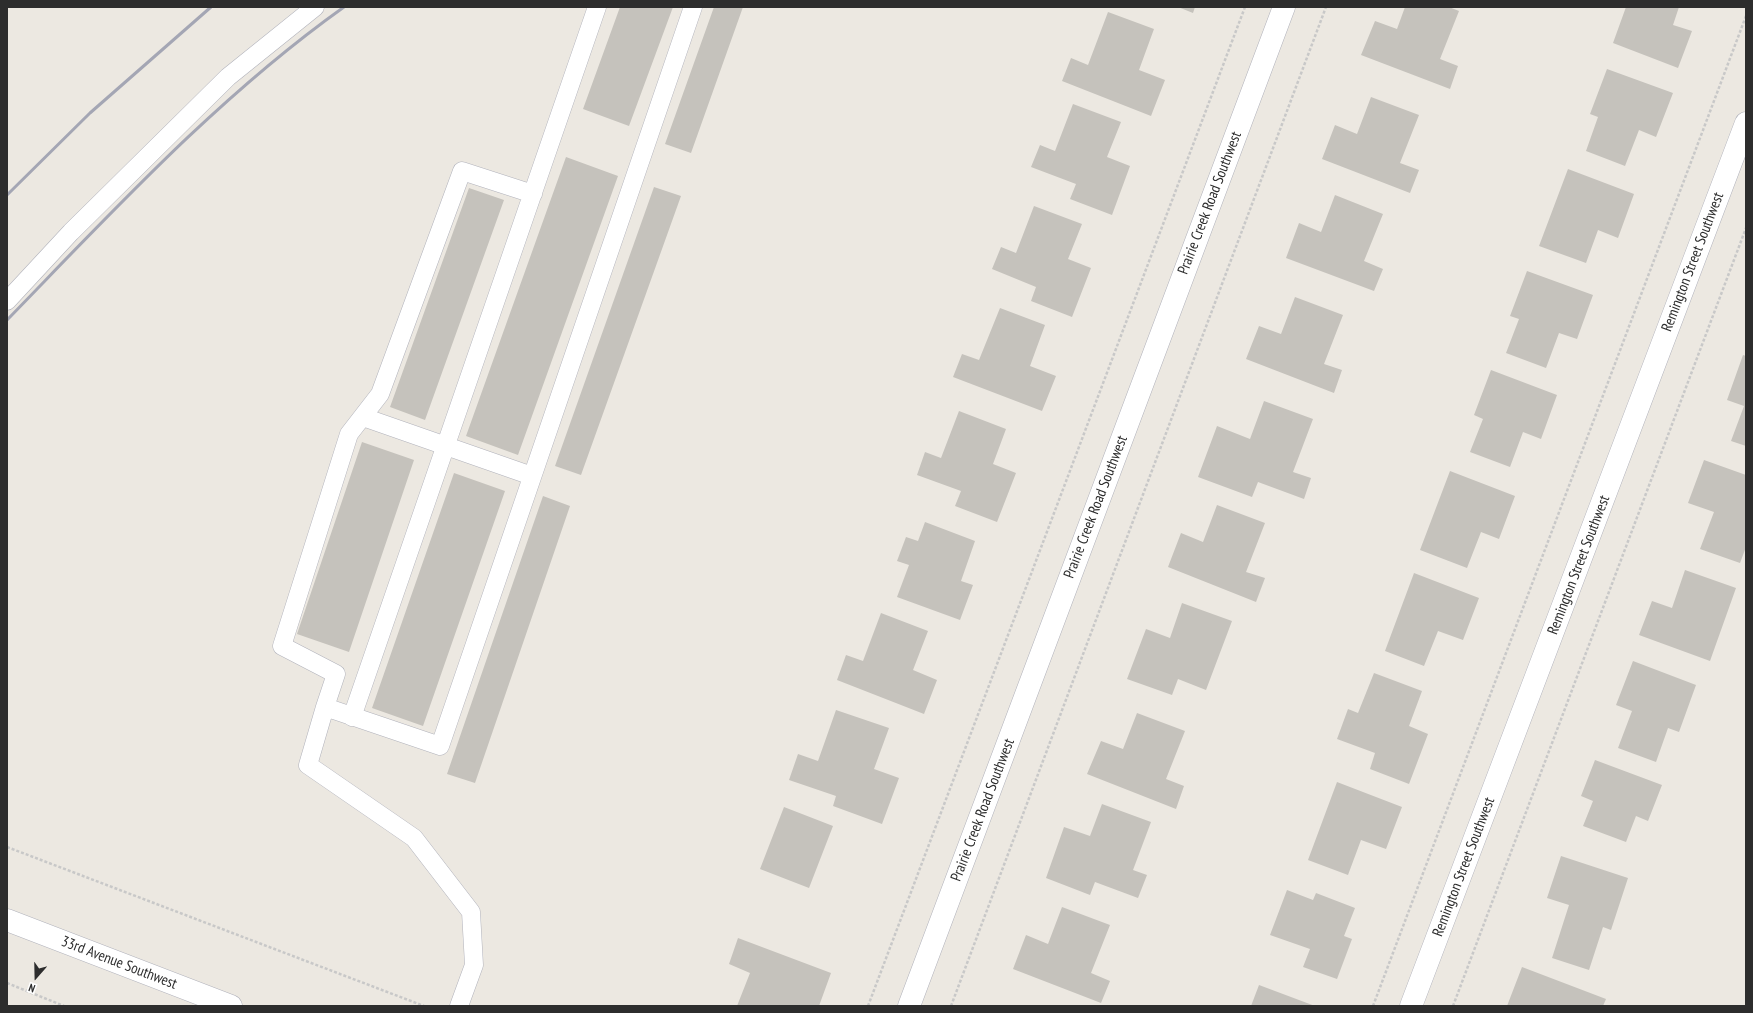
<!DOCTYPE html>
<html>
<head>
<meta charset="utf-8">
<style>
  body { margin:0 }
  #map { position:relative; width:1753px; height:1013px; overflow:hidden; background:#ece8e1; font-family:"PT Sans Narrow",sans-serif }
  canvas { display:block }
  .frame { position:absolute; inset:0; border:8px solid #2d2d2d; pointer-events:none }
  .north { position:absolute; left:16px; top:957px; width:40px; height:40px; -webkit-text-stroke:3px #fff; paint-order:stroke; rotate:200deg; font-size:11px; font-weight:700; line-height:16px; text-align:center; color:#2d2d2d }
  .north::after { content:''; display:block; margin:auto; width:14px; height:18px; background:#2d2d2d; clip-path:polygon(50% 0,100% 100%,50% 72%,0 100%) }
</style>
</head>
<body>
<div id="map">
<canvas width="1753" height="1013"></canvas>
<div class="frame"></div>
<div class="north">N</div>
</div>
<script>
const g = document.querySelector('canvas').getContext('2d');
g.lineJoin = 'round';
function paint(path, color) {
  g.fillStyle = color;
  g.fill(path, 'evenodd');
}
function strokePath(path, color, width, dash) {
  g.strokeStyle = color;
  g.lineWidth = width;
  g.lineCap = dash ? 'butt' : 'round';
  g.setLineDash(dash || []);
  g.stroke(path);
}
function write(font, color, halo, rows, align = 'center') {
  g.font = font + ' "PT Sans Narrow",sans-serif';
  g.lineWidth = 3.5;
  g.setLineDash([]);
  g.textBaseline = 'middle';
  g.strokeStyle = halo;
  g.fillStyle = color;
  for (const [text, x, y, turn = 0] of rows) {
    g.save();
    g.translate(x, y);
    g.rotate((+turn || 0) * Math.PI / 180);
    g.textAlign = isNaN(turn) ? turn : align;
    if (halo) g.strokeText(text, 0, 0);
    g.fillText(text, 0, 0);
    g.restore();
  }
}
paint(new Path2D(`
  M620 7H673L629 126 583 109Z
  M714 7H743L691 153 665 144Z
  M1178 7H1195L1193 13Z
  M1405 7H1449L1459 11 1440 59 1458 66 1450 89 1361 55 1375 21 1397 29Z
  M1626 7H1679L1673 25 1692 31 1678 68 1613 43Z
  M1108 12 1154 29 1139 70 1165 80 1151 116 1062 81 1071 58 1088 65Z
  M1607 69 1673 93 1656 137 1639 130 1625 166 1586 151 1598 117 1590 114Z
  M1371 97 1419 115 1400 163 1419 170 1410 193 1322 159 1335 125 1357 134Z
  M1073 104 1121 122 1107 157 1130 166 1112 215 1070 199 1076 184 1031 167 1040 145 1055 151Z
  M566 157 618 176 518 455 466 436Z
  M1568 169 1634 194 1618 238 1598 230 1586 263 1539 246Z
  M654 187 681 196 581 475 555 466Z
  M469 188 504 200 425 420 390 407Z
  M1335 195 1383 214 1364 261 1383 269 1374 291 1286 258 1299 223 1321 232Z
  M1034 206 1082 224 1068 259 1091 268 1072 317 1031 301 1036 287 992 269 1001 247 1016 253Z
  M1527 271 1593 295 1577 339 1559 333 1546 368 1506 353 1519 319 1510 316Z
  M1295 297 1343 315 1324 364 1342 370 1334 393 1246 359 1259 326 1281 334Z
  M1000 308 1045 325 1030 366 1056 376 1042 411 953 377 962 354 979 360Z
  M1743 355 1746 356V446L1731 441 1744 406 1727 400Z
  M1491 370 1557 395 1541 439 1523 432 1510 467 1470 452 1483 419 1474 415Z
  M1264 401 1313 419 1293 472 1311 478 1304 499 1258 482 1252 497 1198 477 1217 426 1250 439Z
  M959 411 1006 429 993 464 1016 473 997 522 955 506 961 491 917 475 925 452 941 458Z
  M362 442 414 460 349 652 297 634Z
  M1704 460 1746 475V547L1740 563 1700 549 1714 512 1688 503Z
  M1450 471 1515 496 1499 539 1481 532 1467 568 1420 550Z
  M454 473 505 491 423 726 372 708Z
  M543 496 570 506 475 783 447 774Z
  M1217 505 1265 523 1246 572 1265 578 1256 602 1168 567 1181 533 1203 542Z
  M925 522 975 541 961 581 973 585 960 620 897 597 909 565 897 561 906 537 918 541Z
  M1685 570 1736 588 1710 661 1639 635 1652 601 1672 608Z
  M1414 573 1479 598 1463 640 1438 631 1424 666 1385 651Z
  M1182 603 1232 621 1206 690 1178 679 1172 695 1127 679 1146 629 1170 638Z
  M881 613 928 631 913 670 937 680 924 714 837 680 846 655 863 661Z
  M1633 661 1696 685 1679 732 1668 728 1656 762 1618 748 1632 711 1616 705Z
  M1374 673 1422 691 1409 726 1428 734 1409 784 1370 769 1375 753 1337 739 1348 709 1358 713Z
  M836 710 889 728 874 769 899 778 882 824 833 806 836 796 789 780 798 754 818 761Z
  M1137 713 1185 731 1166 779 1184 786 1176 809 1087 774 1101 741 1123 749Z
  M1595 760 1662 785 1648 821 1636 816 1626 842 1583 826 1593 801 1581 796Z
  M1337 782 1402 807 1386 849 1361 840 1348 875 1308 860Z
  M1102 804 1151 822 1133 870 1147 875 1138 898 1095 882 1090 895 1046 878 1064 827 1090 836Z
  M784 807 833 826 809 888 760 869Z
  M1561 856 1628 878 1611 930 1603 927 1589 970 1552 958 1569 905 1547 898Z
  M1287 890 1313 900 1316 893 1355 908 1344 936 1352 939 1337 979 1303 967 1310 949 1270 935Z
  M1062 907 1110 925 1091 973 1110 981 1101 1003 1013 969 1026 935 1048 944Z
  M738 938 831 973 819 1006H737L750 973 729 964Z
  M1522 967 1606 999 1603 1006H1507Z
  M1259 985 1315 1006H1251Z`), '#c5c2bc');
const service = new Path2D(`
  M7 301 71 232 228 77 315 7
  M363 417 532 476
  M325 707 336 674 282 646 349 434 380 394 462 171 533 194
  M352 717 597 7
  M459 1006 474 965 471 912 414 838 308 765 325 707 440 746 693 7`);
const minor = new Path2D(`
  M909 1006 1284 7
  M1411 1006 1746 123`);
const tertiary = new Path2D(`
  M7 920 231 1006`);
strokePath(service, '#b1b2bb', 19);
strokePath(minor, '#b1b2bb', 23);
strokePath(tertiary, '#b1b2bb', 23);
strokePath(new Path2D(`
  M7 847 424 1006
  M7 983 64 1006
  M868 1006 1245 7
  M951 1006 1326 7
  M1373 1006 1746 16
  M1453 1006 1746 228`), '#c8c8c8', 2.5, [3, 2]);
strokePath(service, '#fff', 18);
strokePath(minor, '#fff', 22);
strokePath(tertiary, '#fff', 22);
strokePath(new Path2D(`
  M7 195 90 113 211 7
  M7 320C114 210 219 96 344 7`), '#a4a6b4', 3);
write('15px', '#2d2d2d', '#fff', [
  ["Prairie Creek Road Southwest",1210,203,-69],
  ["Remington Street Southwest",1693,262,-69],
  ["Prairie Creek Road Southwest",1096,507,-69],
  ["Remington Street Southwest",1579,565,-69],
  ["Prairie Creek Road Southwest",983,810,-69],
  ["Remington Street Southwest",1464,867,-69],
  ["33rd Avenue Southwest",119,963,21]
]);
</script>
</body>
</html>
